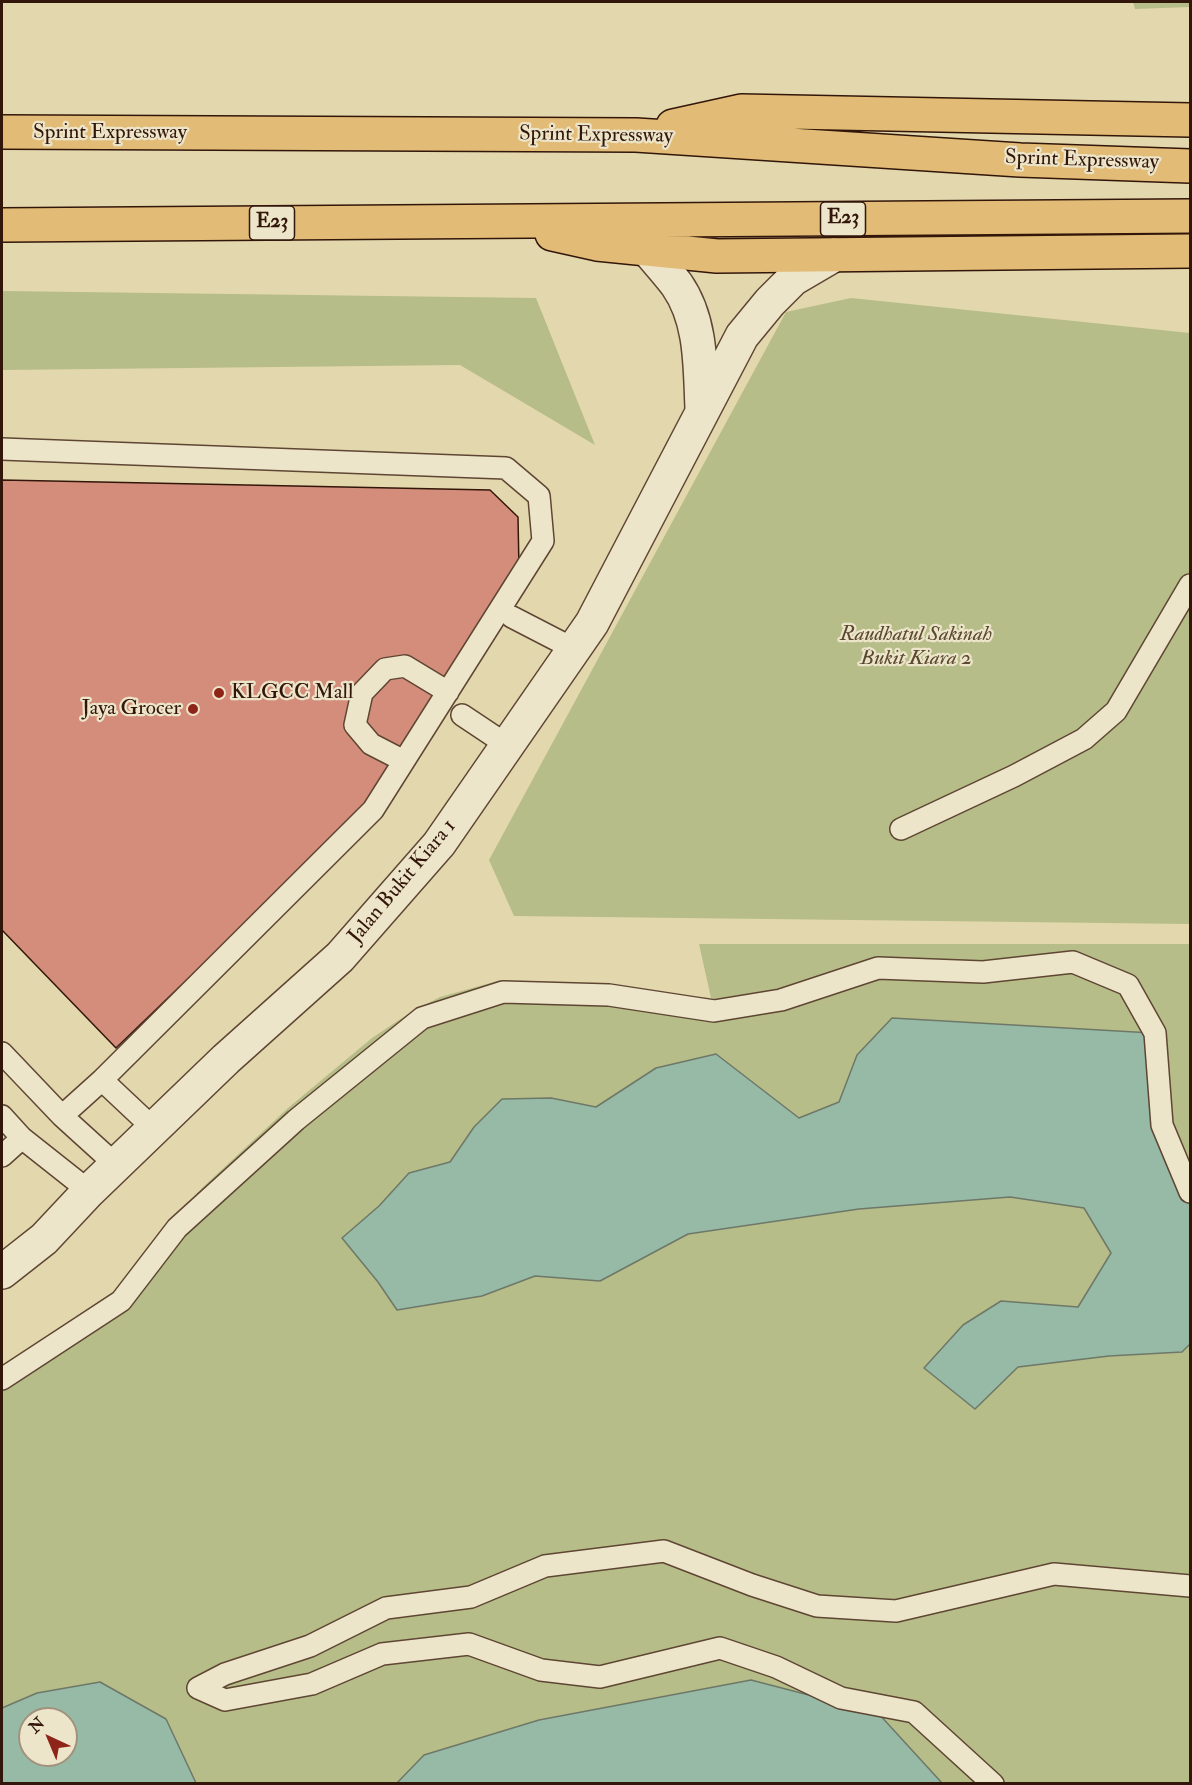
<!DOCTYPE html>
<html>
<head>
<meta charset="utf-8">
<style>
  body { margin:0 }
  #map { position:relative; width:1192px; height:1785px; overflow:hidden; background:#e3d7ad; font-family:"IM FELL Double Pica",serif }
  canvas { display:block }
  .frame { position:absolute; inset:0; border:3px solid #32160a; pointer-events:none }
  .north { position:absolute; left:18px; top:1707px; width:60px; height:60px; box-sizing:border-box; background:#ede5ca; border:2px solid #a2927d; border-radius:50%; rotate:316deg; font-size:16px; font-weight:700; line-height:24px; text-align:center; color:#32160a }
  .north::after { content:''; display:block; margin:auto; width:21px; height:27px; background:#8f2418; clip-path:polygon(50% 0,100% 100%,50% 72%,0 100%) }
</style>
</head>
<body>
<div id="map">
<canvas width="1192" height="1785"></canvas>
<div class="frame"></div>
<div class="north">N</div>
</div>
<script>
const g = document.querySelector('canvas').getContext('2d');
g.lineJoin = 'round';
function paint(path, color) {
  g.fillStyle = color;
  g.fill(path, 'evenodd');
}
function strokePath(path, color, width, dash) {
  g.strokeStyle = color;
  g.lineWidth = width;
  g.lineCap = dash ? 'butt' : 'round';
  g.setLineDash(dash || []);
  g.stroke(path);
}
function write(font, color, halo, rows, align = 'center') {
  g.font = font + ' "IM FELL Double Pica",serif';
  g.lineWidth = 4.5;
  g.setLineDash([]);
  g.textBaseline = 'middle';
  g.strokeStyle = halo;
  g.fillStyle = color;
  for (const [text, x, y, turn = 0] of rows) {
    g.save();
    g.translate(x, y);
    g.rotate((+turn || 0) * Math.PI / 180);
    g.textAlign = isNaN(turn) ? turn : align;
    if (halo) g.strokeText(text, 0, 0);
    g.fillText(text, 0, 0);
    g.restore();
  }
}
paint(new Path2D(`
  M1133 2H1190V7L1135 9Z
  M2 291 536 298 595 445 460 365 2 370Z
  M851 298 1190 333V924L514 916 489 860 786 312Z
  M699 944H1190V1783H2V1367L117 1289 165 1227 202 1188 288 1108 372 1038 411 1012 440 997 501 980 711 998ZM30 1719H66V1755H30Z`), '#b6bd88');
const water = new Path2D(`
  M892 1018 1152 1033 1161 1139 1190 1204V1344L1182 1352 1109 1356 1018 1367 975 1409 924 1368 963 1325 1001 1301 1078 1307 1111 1253 1084 1208 1010 1197 859 1209 688 1234 600 1281 535 1276 482 1296 397 1310 378 1282 342 1238 379 1206 409 1173 450 1162 474 1127 502 1099 551 1098 596 1107 656 1068 716 1054 799 1118 839 1102 857 1055Z
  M751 1680 878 1713 942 1783 396 1784 424 1755 539 1720Z
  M100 1682 166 1719 196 1783H2V1708L37 1693ZM30 1719H66V1755H30Z`);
paint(water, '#96baa6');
strokePath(water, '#6e7868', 1.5);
const building = new Path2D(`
  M2 480 490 490 518 517 519 569 355 818 116 1048 2 930Z`);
paint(building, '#d38d7a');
strokePath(building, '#32160a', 1.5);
const lane = new Path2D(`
  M2 449 506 468 539 496 543 541 373 810 102 1080 62 1116
  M512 617 574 649
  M462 715 507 745
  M404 761 371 744 355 725 362 693 385 669 405 666 448 692
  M901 829 1014 776 1084 739 1116 711 1190 585
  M2 1053 62 1116 116 1165
  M102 1080 153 1128
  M2 1116 22 1138 89 1191
  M2 1156 22 1138
  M2 1379 121 1301 177 1228 296 1120 422 1018 503 992 609 995 714 1011 781 1000 878 968 983 972 1073 962 1128 985 1155 1033 1162 1125 1190 1192
  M993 1784 914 1712 841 1698 776 1667 720 1648 600 1677 541 1670 469 1644 382 1654 312 1684 225 1700 198 1688 225 1674 310 1646 386 1608 471 1597 545 1566 664 1551 752 1585 817 1606 896 1611 1054 1574 1190 1586`);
const street = new Path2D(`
  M647 249C657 261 668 273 677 285 702 321 700 367 702 408
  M2 1272 44 1239 89 1191 226 1059 340 957 439 844 592 623 742 336 770 302 793 279 834 255`);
const highway = new Path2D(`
  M673 126 741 111 1190 120
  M2 132 636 135 1020 160 1190 166
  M2 225 1190 216
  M552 234 597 244 717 256 1190 251`);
strokePath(lane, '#5e4633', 24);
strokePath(street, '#5e4633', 36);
strokePath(highway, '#32160a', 36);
strokePath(lane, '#ede5ca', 21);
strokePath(street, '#ede5ca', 33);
strokePath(highway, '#e2bc76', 33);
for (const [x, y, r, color] of [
  [219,693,6,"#8f2418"],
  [193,709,6,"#8f2418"]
]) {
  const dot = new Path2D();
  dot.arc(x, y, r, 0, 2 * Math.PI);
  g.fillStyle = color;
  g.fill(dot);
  strokePath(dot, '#ede5ca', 2);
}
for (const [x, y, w] of [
  [843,219,45],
  [272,223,45]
]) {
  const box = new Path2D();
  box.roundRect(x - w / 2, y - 17, w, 34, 4.5);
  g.fillStyle = '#ede5ca';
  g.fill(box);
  strokePath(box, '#32160a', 1.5);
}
write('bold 20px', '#32160a', null, [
  ["E23",843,219],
  ["E23",272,223]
]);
write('21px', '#32160a', '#ede5ca', [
  ["Sprint Expressway",110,133],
  ["Sprint Expressway",596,136,1],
  ["Sprint Expressway",1082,161,2],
  ["Jalan Bukit Kiara 1",403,882,-50]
]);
write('italic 21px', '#5a4830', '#ede5ca', [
  ["Raudhatul Sakinah",916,635],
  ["Bukit Kiara 2",916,659]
]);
write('21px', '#32160a', '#ede5ca', [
  ["KLGCC Mall",231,693],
  ["Jaya Grocer",181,709,"right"]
], 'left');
</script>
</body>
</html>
